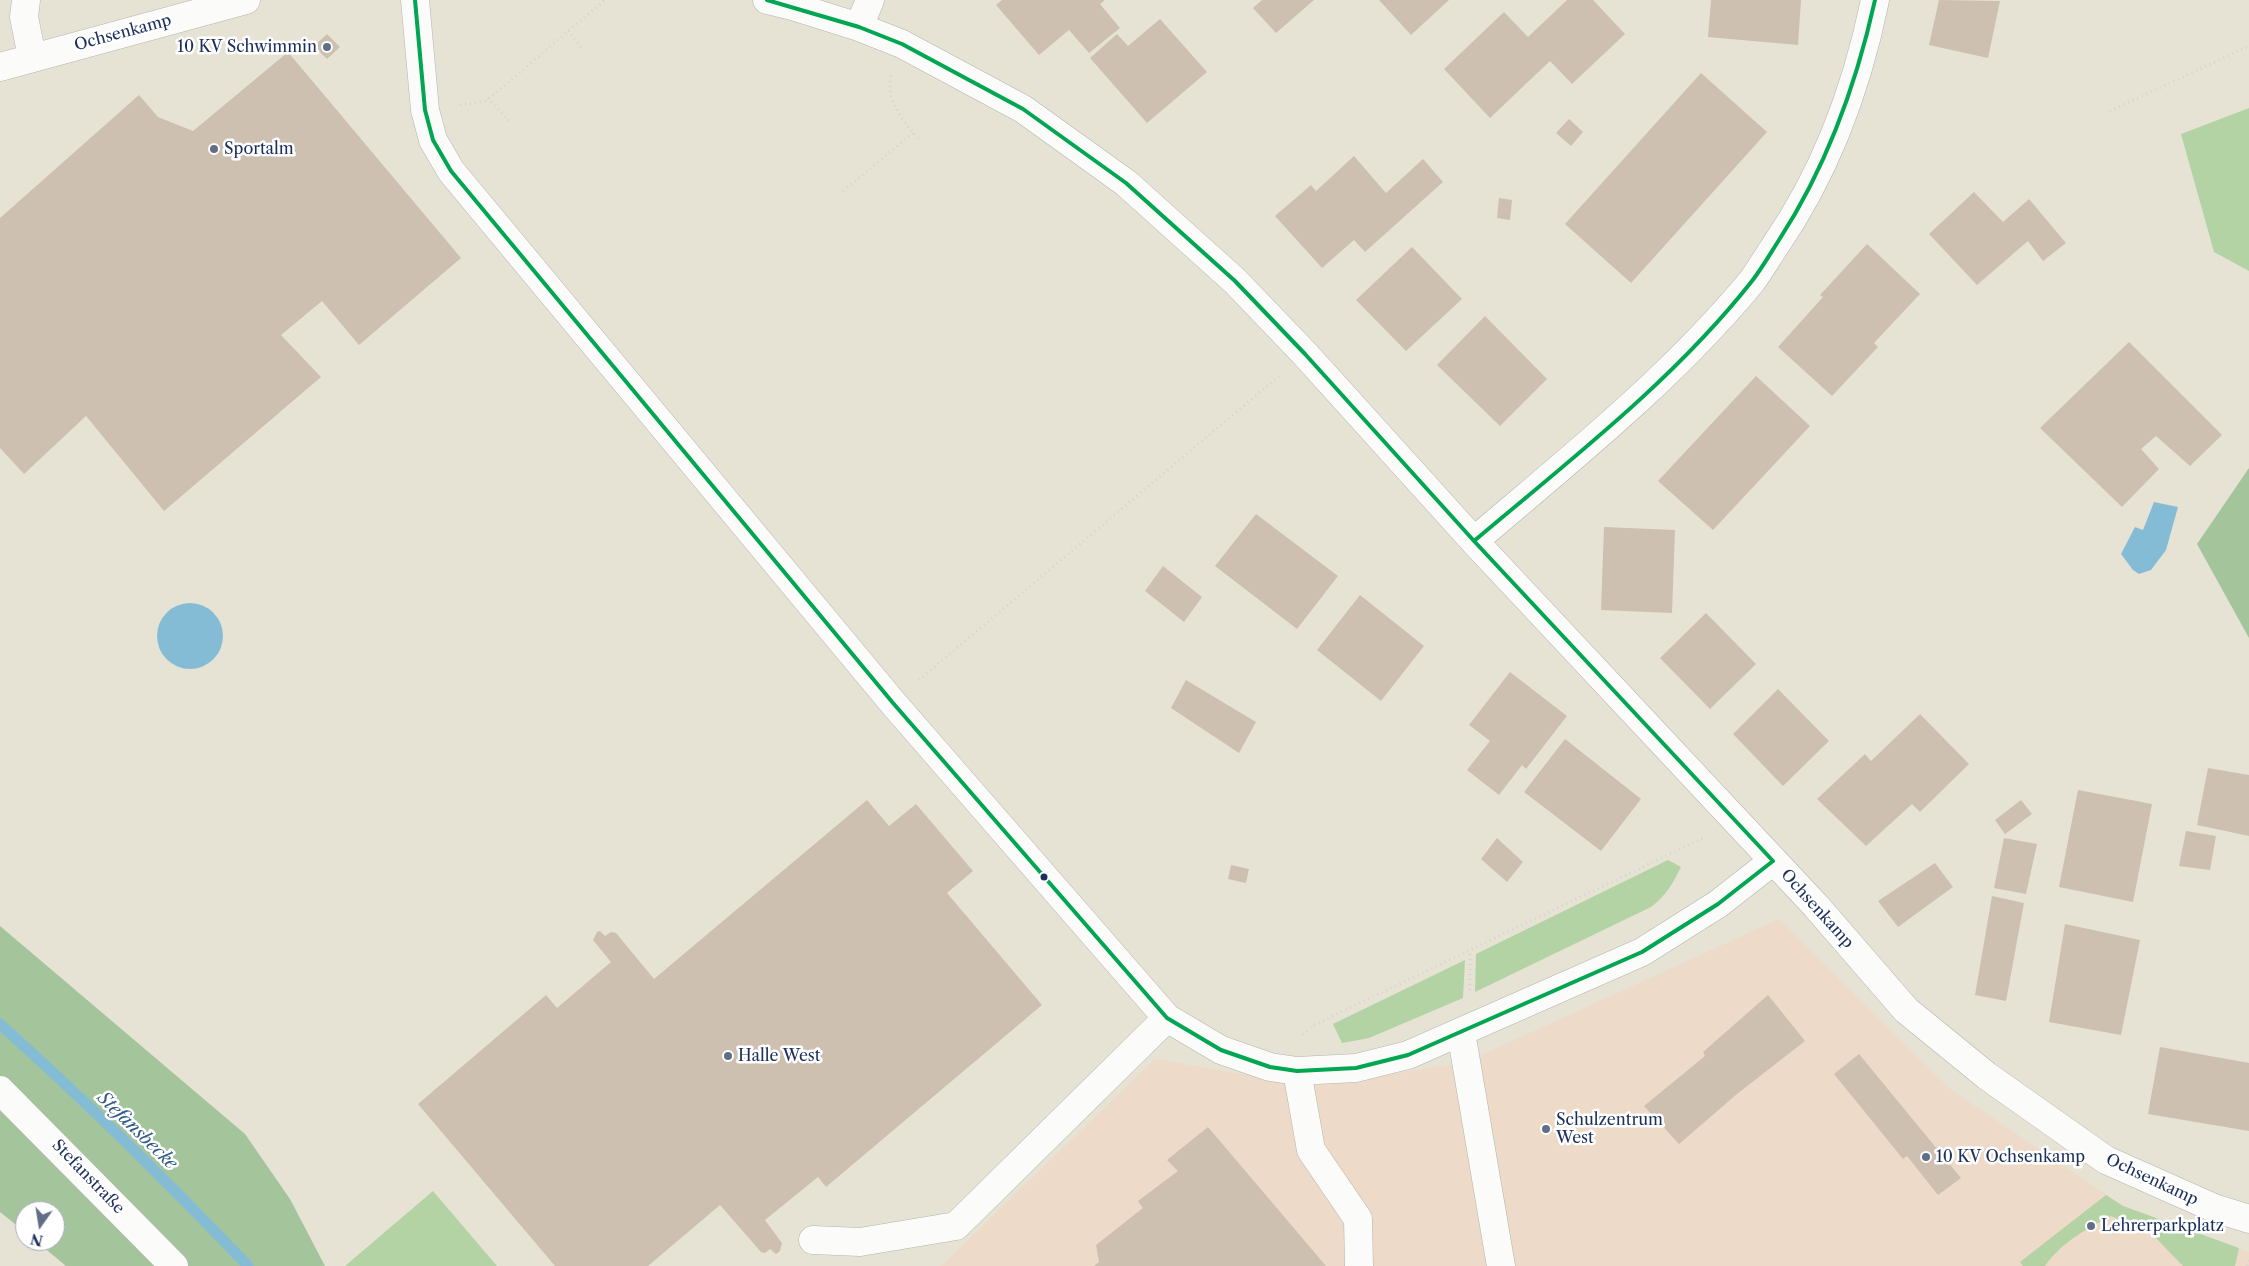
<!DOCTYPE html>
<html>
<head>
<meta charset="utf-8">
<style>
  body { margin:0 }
  #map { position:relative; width:2249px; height:1266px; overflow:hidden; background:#e6e3d4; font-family:"Libre Caslon Text",serif }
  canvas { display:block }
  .north { position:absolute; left:15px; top:1201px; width:50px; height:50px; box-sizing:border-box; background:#fff; border:1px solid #a4acbf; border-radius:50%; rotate:193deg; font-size:14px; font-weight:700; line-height:20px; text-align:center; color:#1b2f5e }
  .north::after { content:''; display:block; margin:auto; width:18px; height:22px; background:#626e87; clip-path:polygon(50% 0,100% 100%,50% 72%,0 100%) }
</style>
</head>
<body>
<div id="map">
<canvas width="2249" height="1266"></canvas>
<div class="north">N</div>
</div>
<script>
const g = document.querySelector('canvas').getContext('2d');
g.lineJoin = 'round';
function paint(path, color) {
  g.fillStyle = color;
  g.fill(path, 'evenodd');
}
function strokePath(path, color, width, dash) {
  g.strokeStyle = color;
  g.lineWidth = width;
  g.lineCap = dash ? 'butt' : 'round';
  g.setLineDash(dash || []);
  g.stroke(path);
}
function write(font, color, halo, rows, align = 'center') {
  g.font = font + ' "Libre Caslon Text",serif';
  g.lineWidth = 5;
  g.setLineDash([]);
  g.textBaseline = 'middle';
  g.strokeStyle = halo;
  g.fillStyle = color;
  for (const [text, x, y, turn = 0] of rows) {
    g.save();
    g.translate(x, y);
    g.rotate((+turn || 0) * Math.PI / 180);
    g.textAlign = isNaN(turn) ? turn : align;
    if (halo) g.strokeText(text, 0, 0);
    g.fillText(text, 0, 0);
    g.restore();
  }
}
paint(new Path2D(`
  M1779 919 1950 1089 2123 1206 2249 1252V1266H941L1155 1059 1312 1086 1464 1063Z`), '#eedac9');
paint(new Path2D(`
  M2249 108V271L2214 252 2181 134Z
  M1668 860 1681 867C1673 883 1666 896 1651 907L1475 992 1476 954Z
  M1465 960 1463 998 1369 1038 1342 1043 1333 1024Z
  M433 1191 497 1266H345Z
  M2106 1195 2123 1206 2239 1248 2235 1266H2183L2151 1233 2111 1216C2086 1229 2061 1243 2045 1266H2023L2020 1262Z`), '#b3d3a4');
paint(new Path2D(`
  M2249 468V638L2197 544Z
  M0 926 245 1134 290 1199 325 1266H66L36 1241H55V1211H25V1232L0 1212Z`), '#a4c49b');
paint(new Path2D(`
  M2154 502 2178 507 2166 550 2151 570 2139 574 2133 570 2121 554 2135 527 2143 530Z
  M157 636a33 33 0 1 1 66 0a33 33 0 1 1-66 0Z`), '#85bcd5');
strokePath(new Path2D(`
  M0 1024C86 1101 168 1182 248 1266`), '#85bcd5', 11);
paint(new Path2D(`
  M1002 0H1105L1100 4 1120 28 1089 53 1069 30 1039 55 996 5Z
  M1262 0H1314L1276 33 1253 8Z
  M1379 0H1449L1411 35Z
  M1567 0H1593L1625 34 1572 84 1550 61 1490 118 1444 69 1504 12 1528 37Z
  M1711 0H1801L1798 45 1708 37Z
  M1939 0 2000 1 1988 58 1929 45Z
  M1160 19 1207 72 1147 123 1090 58 1117 34 1128 46Z
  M327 34 340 47 327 59 314 46Z
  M288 52 461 258 359 345 322 301 281 335 321 377 164 511 86 416 24 474 0 448V218L139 95 158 117 193 131Z
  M1701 73 1767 132 1631 283 1565 224Z
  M1569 119 1583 132 1571 146 1556 133Z
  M1354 156 1386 193 1423 159 1443 182 1365 252 1354 240 1322 268 1275 216 1311 185 1316 191Z
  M1974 192 2003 222 2029 199 2066 243 2043 261 2028 241 1977 285 1929 234Z
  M1499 198 1512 200 1510 220 1497 218Z
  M1867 244 1920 294 1874 343 1878 347 1832 396 1778 347 1823 297 1820 295Z
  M1412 247 1462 299 1406 351 1356 300Z
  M1485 316 1547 379 1500 426 1437 365Z
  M2129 342 2222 435 2190 466 2156 436 2141 449 2159 469 2122 507 2040 428Z
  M1756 376 1810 426 1713 530 1658 481Z
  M1256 514 1338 576 1297 629 1215 566Z
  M1604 527 1675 530 1672 613 1601 610Z
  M1163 566 1202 597 1184 622 1145 591Z
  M1360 595 1424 646 1381 701 1317 650Z
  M1706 613 1756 664 1710 709 1660 658Z
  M1510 672 1567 716 1526 769 1522 765 1499 795 1467 770 1490 741 1469 725Z
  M1186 680 1256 722 1239 753 1171 708Z
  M1778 689 1829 741 1783 786 1733 734Z
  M1920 714 1969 764 1920 812 1912 804 1866 846 1817 799 1865 754 1871 761Z
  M1565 739 1641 799 1601 851 1524 792Z
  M2208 768 2249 775V836L2197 825Z
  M2078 790 2152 804 2133 902 2059 887Z
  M867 800 889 826 916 804 973 871 947 893 1042 1005 826 1187 818 1177 765 1220 782 1243 780 1251 776 1254 770 1249 765 1253 761 1252 720 1205 648 1266H555L418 1104 546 995 557 1008 611 962 593 940 597 932 600 931 605 936 611 932 616 933 654 979Z
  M2021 800 2032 814 2005 834 1995 820Z
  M2186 831 2216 836 2210 870 2179 866Z
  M1497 838 1523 862 1507 882 1481 859Z
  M2004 838 2037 844 2026 894 1994 888Z
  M1935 863 1953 887 1898 927 1878 901Z
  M1231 865 1249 869 1246 883 1228 879Z
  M1992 896 2024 903 2006 1001 1975 995Z
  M2065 924 2140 940 2121 1035 2049 1022Z
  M1768 995 1805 1041 1737 1094 1679 1144 1644 1106 1705 1056 1703 1052Z
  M2160 1047 2249 1063V1131L2148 1114Z
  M1859 1054 1961 1178 1938 1195 1907 1156 1903 1159 1834 1074Z
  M1208 1127 1326 1266H1094L1099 1262 1096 1245 1143 1208 1138 1201 1178 1171 1167 1160Z`), '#cdc0b0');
const minor = new Path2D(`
  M26 0 24 17 32 57
  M415 0 425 110 433 140 451 171 893 703 1167 1018 1221 1050 1270 1067 1297 1071 1356 1068 1408 1055 1642 952 1718 904 1773 861
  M767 0 792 6 859 27 902 44 1023 109 1126 183 1235 281 1305 354 1474 541 1816 906 1906 1010 1987 1076 2106 1160 2214 1208 2249 1219
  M859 27 870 0
  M0 67 246 0
  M1474 541C1570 459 1671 379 1752 281 1760 270 1767 258 1775 246 1826 172 1857 88 1875 0
  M1461 1032 1501 1266
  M1297 1071 1311 1150 1358 1219 1359 1266
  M0 1090 174 1266
  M813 1240 860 1242 956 1226 1167 1018`);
strokePath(minor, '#b3b4af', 29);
strokePath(new Path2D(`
  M568 31 583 50
  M891 76C884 97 906 128 921 140
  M488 98 510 122
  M460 105 486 101 605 0
  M2110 111 2249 46
  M843 191 913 133
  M919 680 1279 376
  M1470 990V950
  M1303 1035 1312 1026 1705 837
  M2247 1266 2249 1260`), '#d3d4d3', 3, [1, 4]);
strokePath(minor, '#fbfbf9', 28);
strokePath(new Path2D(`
  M415 0 425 110 433 140 451 171 893 703 1167 1018 1221 1050 1270 1067 1297 1071 1356 1068 1408 1055 1642 952 1718 904 1773 861
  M767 0 859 27 902 44 1023 109 1126 183 1235 281 1305 354 1474 541 1773 861
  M1474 541C1570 460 1674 380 1752 281 1762 268 1770 254 1779 240 1827 166 1856 86 1875 0`), '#00a651', 4);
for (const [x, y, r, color] of [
  [327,47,5,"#626e87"],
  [214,149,5,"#626e87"],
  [1044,877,4.5,"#1b2f5e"],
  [728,1056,5,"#626e87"],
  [1546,1129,5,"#626e87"],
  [1926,1157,5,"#626e87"],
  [2091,1226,5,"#626e87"]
]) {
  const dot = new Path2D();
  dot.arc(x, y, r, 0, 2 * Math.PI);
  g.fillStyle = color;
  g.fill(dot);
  strokePath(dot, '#fff', 2);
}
write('16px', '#1b2f5e', '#fff', [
  ["Ochsenkamp",123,33,-15],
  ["Ochsenkamp",1817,909,48],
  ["Stefanstraße",88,1177,46],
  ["Ochsenkamp",2152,1180,25]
]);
write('16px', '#1b2f5e', '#fff', [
  ["10 KV Schwimmin",317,47,"right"],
  ["Sportalm",224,149],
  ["Halle West",738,1056],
  ["Schulzentrum",1556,1120],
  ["West",1556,1138],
  ["10 KV Ochsenkamp",1936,1157],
  ["Lehrerparkplatz",2101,1226]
], 'left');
write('italic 18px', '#315a88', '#fff', [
  ["Stefansbecke",137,1131,44]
]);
</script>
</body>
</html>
